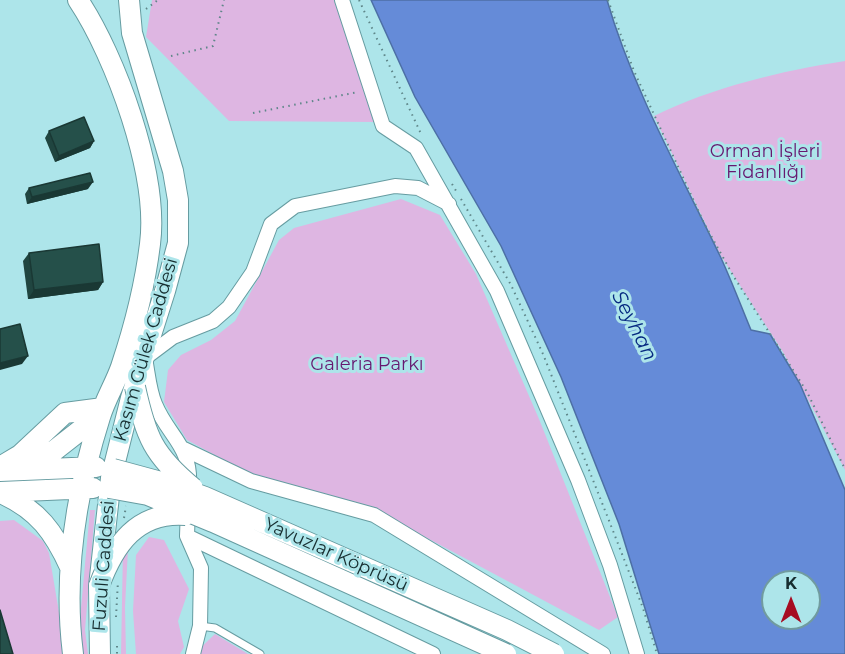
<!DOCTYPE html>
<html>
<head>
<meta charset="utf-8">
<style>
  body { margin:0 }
  #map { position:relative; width:845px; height:654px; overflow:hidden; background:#ade5ea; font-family:Montserrat,sans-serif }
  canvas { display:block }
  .north { position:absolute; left:761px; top:570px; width:60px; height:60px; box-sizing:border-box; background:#ade5ea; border:2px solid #719b9f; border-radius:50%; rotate:0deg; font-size:16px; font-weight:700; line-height:24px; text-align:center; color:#162d2f }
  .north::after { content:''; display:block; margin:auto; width:21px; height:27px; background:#a60c22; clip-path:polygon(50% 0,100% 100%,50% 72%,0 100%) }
</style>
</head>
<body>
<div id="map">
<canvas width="845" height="654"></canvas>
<div class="north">K</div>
</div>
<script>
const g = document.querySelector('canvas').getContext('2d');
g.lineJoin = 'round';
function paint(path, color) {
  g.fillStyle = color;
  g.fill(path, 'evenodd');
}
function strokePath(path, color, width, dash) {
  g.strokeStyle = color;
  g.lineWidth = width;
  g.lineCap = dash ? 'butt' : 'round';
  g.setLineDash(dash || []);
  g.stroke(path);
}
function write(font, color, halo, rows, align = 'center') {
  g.font = font + ' Montserrat,sans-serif';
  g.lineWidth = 6;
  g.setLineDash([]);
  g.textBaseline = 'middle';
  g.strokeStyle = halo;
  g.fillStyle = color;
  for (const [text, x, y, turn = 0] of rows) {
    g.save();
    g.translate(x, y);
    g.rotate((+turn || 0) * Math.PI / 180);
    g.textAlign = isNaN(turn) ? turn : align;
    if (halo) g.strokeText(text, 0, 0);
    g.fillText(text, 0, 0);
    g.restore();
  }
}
paint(new Path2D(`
  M152 0H334L376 122 229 121 146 37Z
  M845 61V470L783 352 721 256 654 116C713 87 781 71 845 61Z
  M401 199 440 215 476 274 539 419 618 617 599 630 369 507 248 473 187 440 164 402 168 370 181 355 211 340 235 321 279 240 294 228Z
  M90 510H95L85 630 88 654H82L79 630Z
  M14 520 43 541 49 553 66 654H0V521Z
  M149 537 164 540 189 589 178 621 184 647 180 654H136L133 611 136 555Z
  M123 549H128L125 607 126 654H121Z
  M215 634 248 654H194Z`), '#deb6e2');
const water = new Path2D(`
  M371 0H607C633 90 681 174 721 258 732 282 741 306 751 330L770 334 800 384 845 490V654H659L619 524 561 377 501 246 415 97ZM773 582H809V618H773Z`);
paint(water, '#658bd8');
strokePath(water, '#4d6fa5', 1.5);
const lane = new Path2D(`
  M200 626 215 628 260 654`);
const street = new Path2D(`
  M342 0 383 126 416 148 497 291 578 480 610 565 637 654
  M184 449 251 481 374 515 603 654
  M189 488C192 445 169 438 155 404 149 390 148 373 145 358L173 337 213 321 229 307 253 272 271 224 295 206 395 186 418 188 449 204
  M188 507 187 536 201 568 200 626 193 654
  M187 536 433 654`);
const secondary = new Path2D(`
  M23 465 55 450 101 414
  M0 467 20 455 65 413 103 408
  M0 471 96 467
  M0 492 93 488
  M3 494C38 510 54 532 70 567
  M73 654C63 575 76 493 100 417 105 400 115 384 121 367 134 328 145 285 150 244 159 175 116 57 78 0
  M100 654 99 586 111 478 131 398 165 291 178 243V200L173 171 132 33 129 0`);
strokePath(lane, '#669ca1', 9);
strokePath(street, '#669ca1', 16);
strokePath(secondary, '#669ca1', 22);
strokePath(new Path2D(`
  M359 0 422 136
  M608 0 634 71 704 223 734 277 807 392 845 469
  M146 9 158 0
  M171 56 213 46 224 0
  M253 113 358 92
  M452 184 458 194
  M461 199 511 285 543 354 608 518 643 608 657 654
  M124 518 126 506
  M116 617 118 581
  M117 646V654`), '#5f8689', 2, [1.5, 4.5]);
strokePath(lane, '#fff', 7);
strokePath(street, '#fff', 14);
strokePath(secondary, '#fff', 20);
const secondaryBridge = new Path2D(`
  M135 387C146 437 153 455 193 488
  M113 469 172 485 205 497 507 630 554 654
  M109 488 148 495 213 522 506 654
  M99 586C114 545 137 511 186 515`);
strokePath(secondaryBridge, '#669ca1', 22, []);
strokePath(secondaryBridge, '#fff', 20);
paint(new Path2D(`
  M49 131 94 141 90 148 55 162 45 138Z
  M29 188 88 189 27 204 25 194Z
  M29 253 103 282 98 290 28 299 23 261Z`), '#204540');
paint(new Path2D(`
  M94 141 90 148 55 162 59 156Z
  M93 182 88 189 27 204 32 197Z
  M103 282 98 290 28 299 34 290Z
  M28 356 22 364 0 370V363Z`), '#1a3834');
const building = new Path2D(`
  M84 117 94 141 59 156 49 131Z
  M90 173 93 182 32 197 29 188Z
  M99 244 103 282 34 290 29 253Z
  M20 324 28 356 0 363V329Z
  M0 610 13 654H0Z`);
paint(building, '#25504a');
strokePath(building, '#1a3834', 1.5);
write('18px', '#671870', '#ade5ea', [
  ["Orman İşleri",765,152],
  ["Fidanlığı",765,173],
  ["Galeria Parkı",367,365]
]);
write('18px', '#162d2f', '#ade5ea', [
  ["Kasım Gülek Caddesi",146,350,-74],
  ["Yavuzlar Köprüsü",336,555,24],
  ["Fuzuli Caddesi",104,566,-86]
]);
write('italic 20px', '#052981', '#ade5ea', [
  ["Seyhan",634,326,63]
]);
</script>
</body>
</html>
